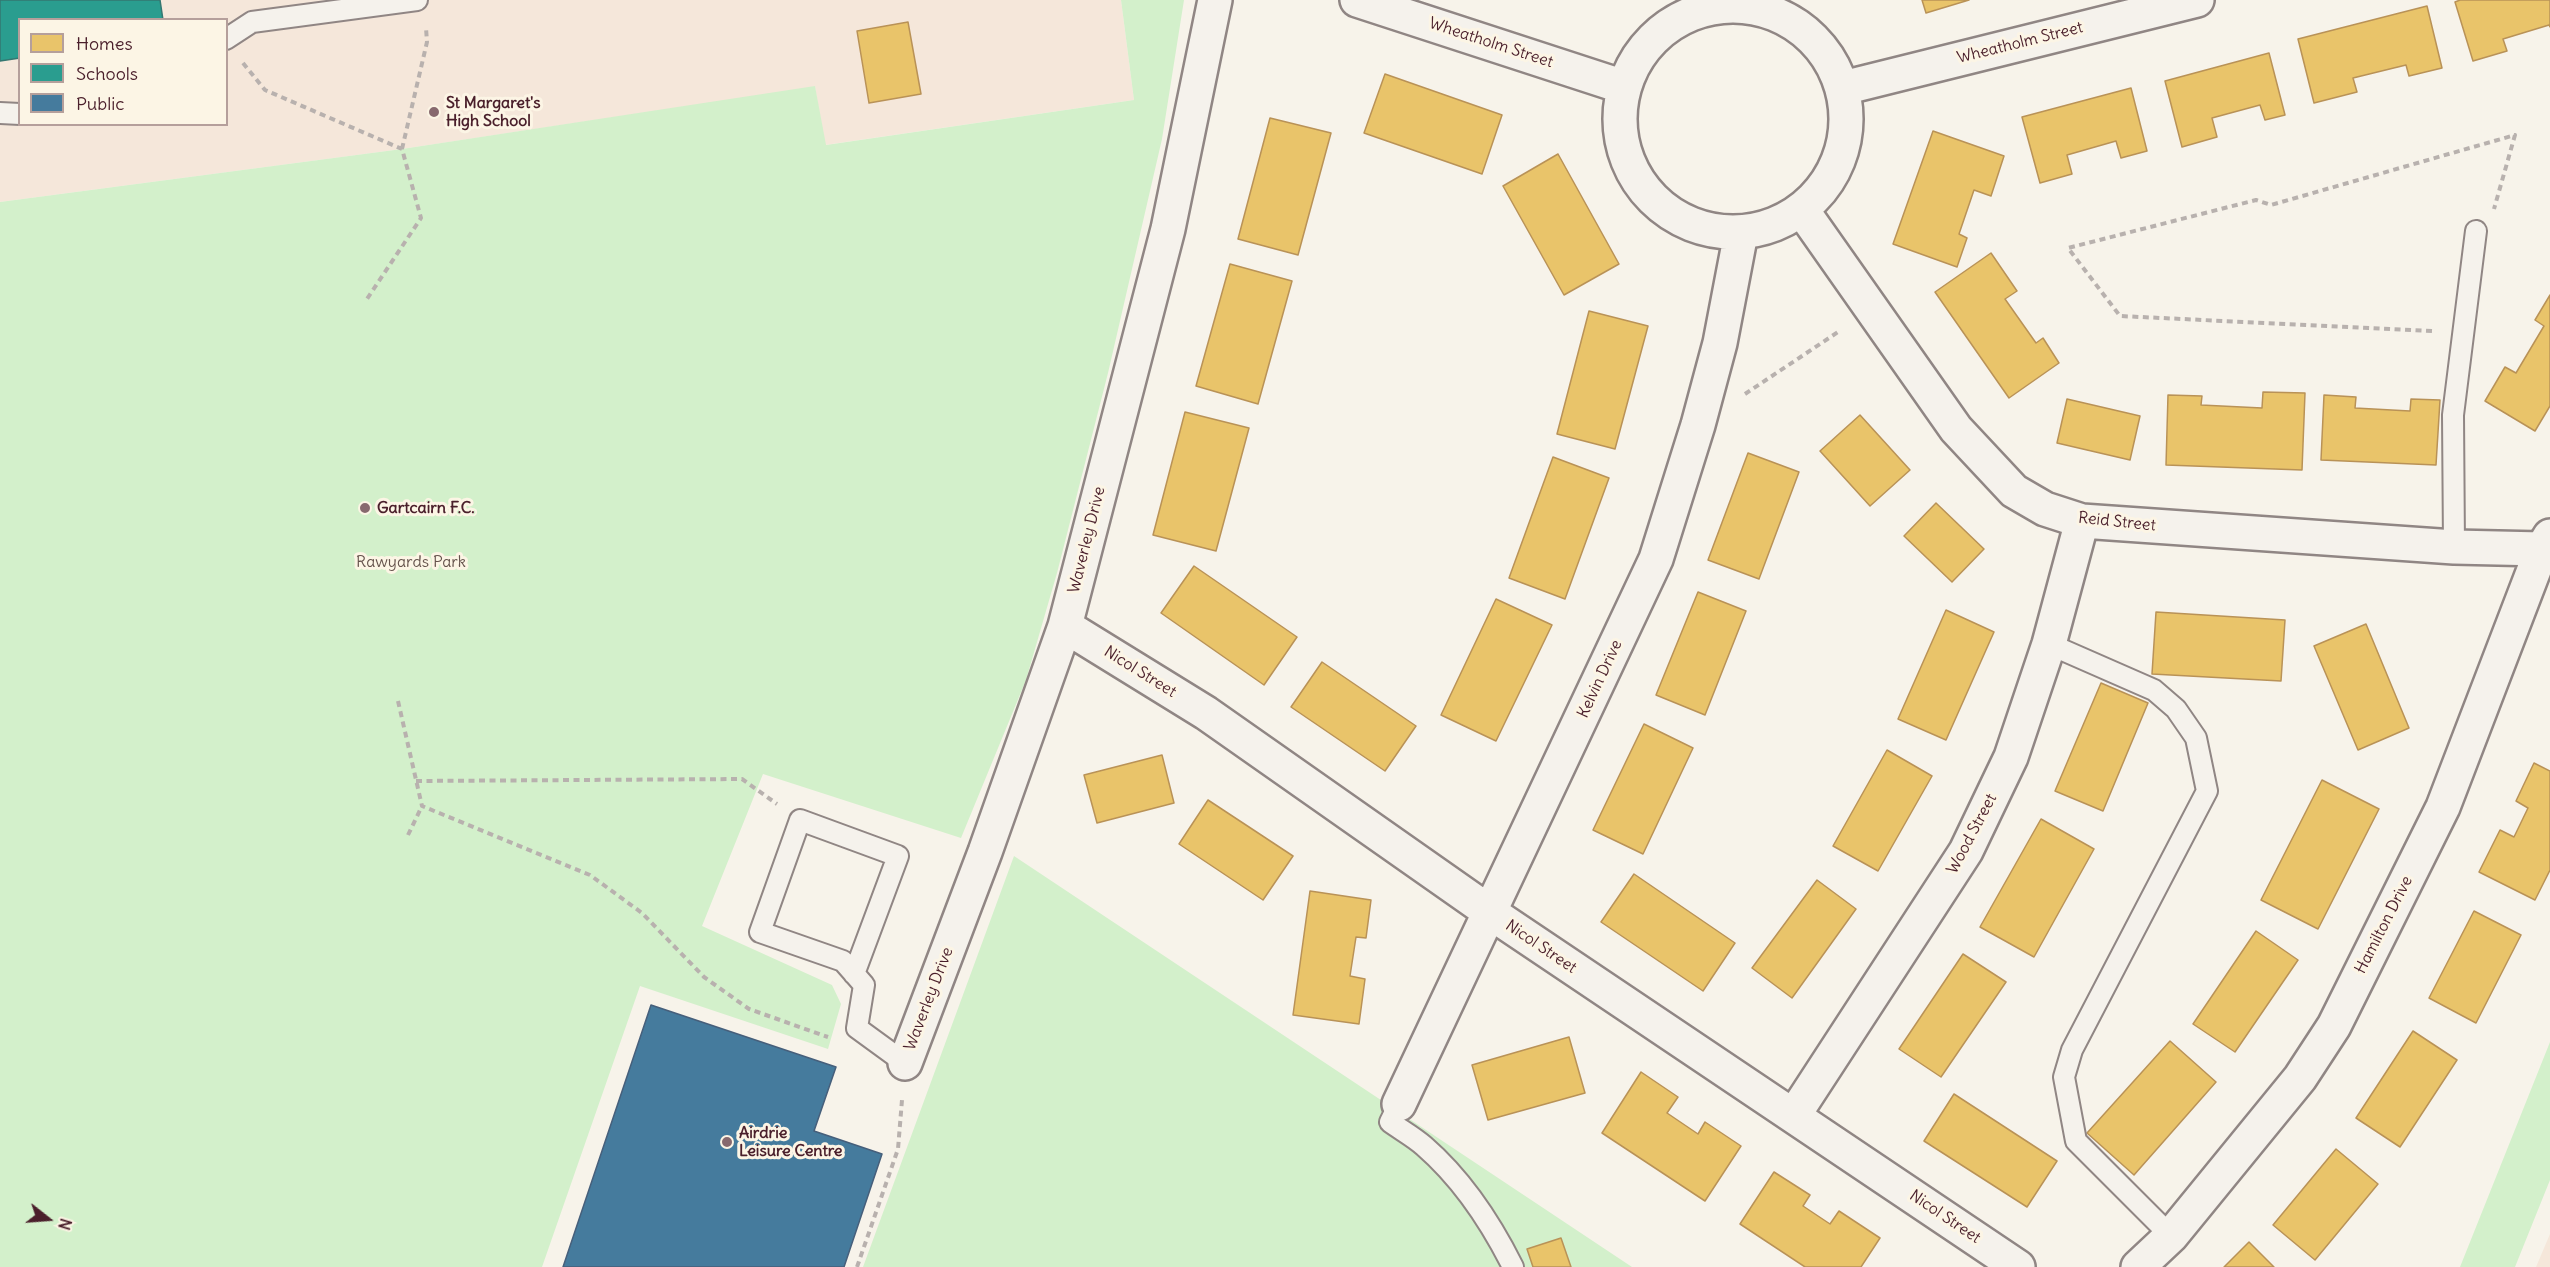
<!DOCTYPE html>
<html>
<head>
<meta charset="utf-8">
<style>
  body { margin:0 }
  #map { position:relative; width:2550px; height:1267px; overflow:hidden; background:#f7f3ea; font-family:Delius,sans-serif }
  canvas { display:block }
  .legend { position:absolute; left:18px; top:18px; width:210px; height:108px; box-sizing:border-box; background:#fcf5e5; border:2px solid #b59f9b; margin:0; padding:8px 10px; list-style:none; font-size:18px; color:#4a1f2b }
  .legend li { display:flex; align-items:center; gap:12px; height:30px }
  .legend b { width:30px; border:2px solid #b59f9b }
  .north { position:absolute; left:18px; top:1189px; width:60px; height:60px; -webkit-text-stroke:4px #fcf5e5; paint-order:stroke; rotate:107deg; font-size:16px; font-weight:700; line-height:24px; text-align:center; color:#4a1f2b }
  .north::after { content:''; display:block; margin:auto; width:21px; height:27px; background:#4a1f2b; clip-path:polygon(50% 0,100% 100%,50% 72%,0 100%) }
</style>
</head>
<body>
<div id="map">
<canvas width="2550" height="1267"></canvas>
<ul class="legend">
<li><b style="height:16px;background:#e9c46a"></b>Homes</li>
<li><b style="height:16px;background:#2a9d8f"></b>Schools</li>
<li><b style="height:16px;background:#457b9d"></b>Public</li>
</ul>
<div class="north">N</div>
</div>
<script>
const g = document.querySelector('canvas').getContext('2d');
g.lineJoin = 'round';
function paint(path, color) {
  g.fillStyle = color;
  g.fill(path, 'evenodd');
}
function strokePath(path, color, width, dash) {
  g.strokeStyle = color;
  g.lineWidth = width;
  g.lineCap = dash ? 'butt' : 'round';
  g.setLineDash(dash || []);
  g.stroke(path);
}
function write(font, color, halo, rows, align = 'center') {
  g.font = font + ' Delius,sans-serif';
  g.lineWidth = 6;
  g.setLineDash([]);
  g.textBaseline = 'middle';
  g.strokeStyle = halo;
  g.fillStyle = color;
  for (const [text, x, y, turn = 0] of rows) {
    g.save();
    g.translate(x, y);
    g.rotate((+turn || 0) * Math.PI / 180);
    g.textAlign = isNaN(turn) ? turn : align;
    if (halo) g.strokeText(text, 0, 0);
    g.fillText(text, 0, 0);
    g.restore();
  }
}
paint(new Path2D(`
  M0 0H1121L1134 100 825 145 815 87 402 149 0 202ZM20 20H226V124H20Z
  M2550 1234V1267H2536Z`), '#f5e7da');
paint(new Path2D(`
  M1121 0H1184L1162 139 1108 373 1057 573 1026 680 961 838 763 774 702 926 832 985 841 1004 828 1049 640 986 542 1267H0V202L402 149 815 86 826 145 1134 100Z
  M1014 856 1632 1267H863Z
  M2550 1042V1180L2515 1267H2460Z`), '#d3f0cb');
const homes = new Path2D(`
  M1922 0H1969L1926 13Z
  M2460 0H2550V27L2549 25 2503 39 2507 51 2473 61 2455 2Z
  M2427 6 2442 68 2409 76 2406 65 2353 78 2357 92 2314 103 2298 39Z
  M908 22 921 94 869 103 857 31Z
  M2269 53 2285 115 2265 120 2260 105 2212 118 2217 137 2182 147 2165 81Z
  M1385 74 1502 115 1482 174 1364 133Z
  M2131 88 2147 151 2121 158 2116 141 2067 155 2072 174 2040 183 2022 117Z
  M1270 118 1331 133 1298 255 1238 239Z
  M1933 131 2004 156 1991 196 1974 190 1959 234 1967 238 1957 267 1893 244Z
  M1558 154 1619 264 1564 295 1503 186Z
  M1991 253 2017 291 2005 299 2036 343 2043 338 2059 363 2009 398 1935 292Z
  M1230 264 1292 281 1258 404 1196 386Z
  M2550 295V406L2535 431 2485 401 2505 367 2516 373 2544 326 2535 320Z
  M1589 311 1648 326 1615 449 1557 434Z
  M2263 392 2305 393 2302 470 2166 465 2168 395 2202 396 2201 405 2262 408Z
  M2324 395 2356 397 2355 408 2410 411 2411 399 2440 400 2436 465 2321 460Z
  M2067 399 2140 416 2130 460 2057 443Z
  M1185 412 1249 428 1216 551 1153 535Z
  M1860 415 1910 470 1870 506 1820 451Z
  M1748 453 1799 472 1759 579 1708 560Z
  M1553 457 1609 478 1565 599 1509 578Z
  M1936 503 1984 549 1952 582 1904 536Z
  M1194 566 1297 637 1264 685 1161 613Z
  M1698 592 1746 611 1705 715 1656 695Z
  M1496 599 1552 625 1496 741 1441 715Z
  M1946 610 1994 632 1946 740 1898 719Z
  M2156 612 2285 620 2281 681 2152 674Z
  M2366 624 2409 728 2358 750 2314 646Z
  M1322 662 1416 726 1385 771 1291 707Z
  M2101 683 2148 703 2103 811 2055 791Z
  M1644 724 1693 748 1643 854 1593 830Z
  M1887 750 1932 776 1878 871 1833 846Z
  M1162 755 1174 803 1097 823 1084 775Z
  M2534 763 2550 771V870L2535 900 2479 872 2500 830 2514 837 2528 808 2516 801Z
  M2322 780 2379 809 2318 929 2261 900Z
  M1208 800 1293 856 1263 900 1179 844Z
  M2041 819 2094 849 2034 957 1980 927Z
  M1634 874 1735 943 1703 991 1601 922Z
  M1817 880 1856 909 1792 998 1752 968Z
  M1310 891 1371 900 1366 938 1356 937 1350 976 1365 979 1359 1024 1293 1015Z
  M2474 911 2521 935 2476 1023 2429 998Z
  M2256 931 2298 960 2235 1052 2193 1024Z
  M1963 954 2006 982 1941 1077 1899 1049Z
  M2413 1031 2457 1060 2400 1147 2356 1118Z
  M1569 1037 1585 1093 1488 1120 1472 1065Z
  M2170 1041 2216 1082 2134 1175 2087 1133Z
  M1641 1072 1678 1097 1667 1113 1698 1134 1705 1122 1741 1146 1705 1201 1602 1133Z
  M1954 1094 2057 1161 2027 1207 1924 1141Z
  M2336 1149 2378 1184 2315 1260 2273 1225Z
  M1774 1172 1810 1195 1803 1206 1830 1224 1839 1211 1880 1238 1861 1267H1805L1740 1224Z
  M1561 1238 1571 1267H1533L1527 1249Z
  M2249 1242 2274 1267H2224Z`);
paint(homes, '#e9c46a');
strokePath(homes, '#b99257', 1.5);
const schools = new Path2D(`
  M0 0H160L163 20H20V58L0 61Z`);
paint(schools, '#2a9d8f');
strokePath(schools, '#347771', 1.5);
const public = new Path2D(`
  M651 1005 836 1067 814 1131 882 1154 844 1267H563Z`);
paint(public, '#457b9d');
strokePath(public, '#465f7b', 1.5);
const service = new Path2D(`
  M226 39 252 22 417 0
  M0 113 20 114
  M2454 547 2453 415 2476 231
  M2049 644 2154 690 2176 709 2196 738 2207 791 2072 1050 2064 1077 2076 1141 2171 1236
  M854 974 898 856 800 820 760 932 843 961 864 985 857 1028 905 1063
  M1399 1104 1390 1122C1401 1130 1414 1137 1424 1146 1462 1179 1491 1223 1513 1267`);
const minor = new Path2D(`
  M1357 0 1624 87
  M1620 119a113 113 0 1 1 226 0a113 113 0 1 1-226 0Z
  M1843 88 2197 0
  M1802 210 1956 429 2014 491 2045 509 2082 521 2454 547 2542 549
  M1065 626 1206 713 1491 913 2018 1267
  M905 1063 985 852 1065 626 1168 229 1215 0
  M1399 1104 1656 559 1698 425 1720 343 1741 233
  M1794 1115 1966 851 2011 757 2049 644 2082 521
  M2138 1267 2171 1236 2300 1078 2334 1026 2443 807 2542 549 2550 536`);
strokePath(service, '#908684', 24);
strokePath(minor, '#908684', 38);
strokePath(new Path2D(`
  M243 63 265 90 402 149 421 218 365 302
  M402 149 427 42 426 28
  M2432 331 2120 316 2068 248 2256 200 2271 205 2515 135 2494 209
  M1745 394 1841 330
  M398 701 422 806 590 875 642 913 704 977 749 1009 828 1037
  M416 781 742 779 777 804
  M408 835 422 806
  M857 1267 898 1149 902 1100`), '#b8b1ae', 4, [6, 4.5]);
strokePath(service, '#f5f2ec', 20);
strokePath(minor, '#f5f2ec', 33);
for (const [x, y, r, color] of [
  [434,112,6,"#87696e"],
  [365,508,6,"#87696e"],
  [727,1142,6,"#87696e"]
]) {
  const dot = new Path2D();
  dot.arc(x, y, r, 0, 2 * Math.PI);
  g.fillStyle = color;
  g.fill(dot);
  strokePath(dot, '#fcf5e5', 2);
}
write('16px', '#4a1f2b', '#fcf5e5', [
  ["Wheatholm Street",1491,43,18],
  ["Wheatholm Street",2020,43,-14],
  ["Reid Street",2117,522,6],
  ["Waverley Drive",1087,540,-76],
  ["Nicol Street",1140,672,32],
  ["Kelvin Drive",1600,679,-65],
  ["Wood Street",1972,834,-62],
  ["Hamilton Drive",2384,925,-63],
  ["Nicol Street",1541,947,34],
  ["Waverley Drive",929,999,-69],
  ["Nicol Street",1945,1217,34]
]);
write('bold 16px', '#4a1f2b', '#fcf5e5', [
  ["St Margaret's",446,103],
  ["High School",446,121],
  ["Gartcairn F.C.",377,508],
  ["Airdrie",739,1133],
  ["Leisure Centre",739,1151]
], 'left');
write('16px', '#65534c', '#fcf5e5', [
  ["Rawyards Park",411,562]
]);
</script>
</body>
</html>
